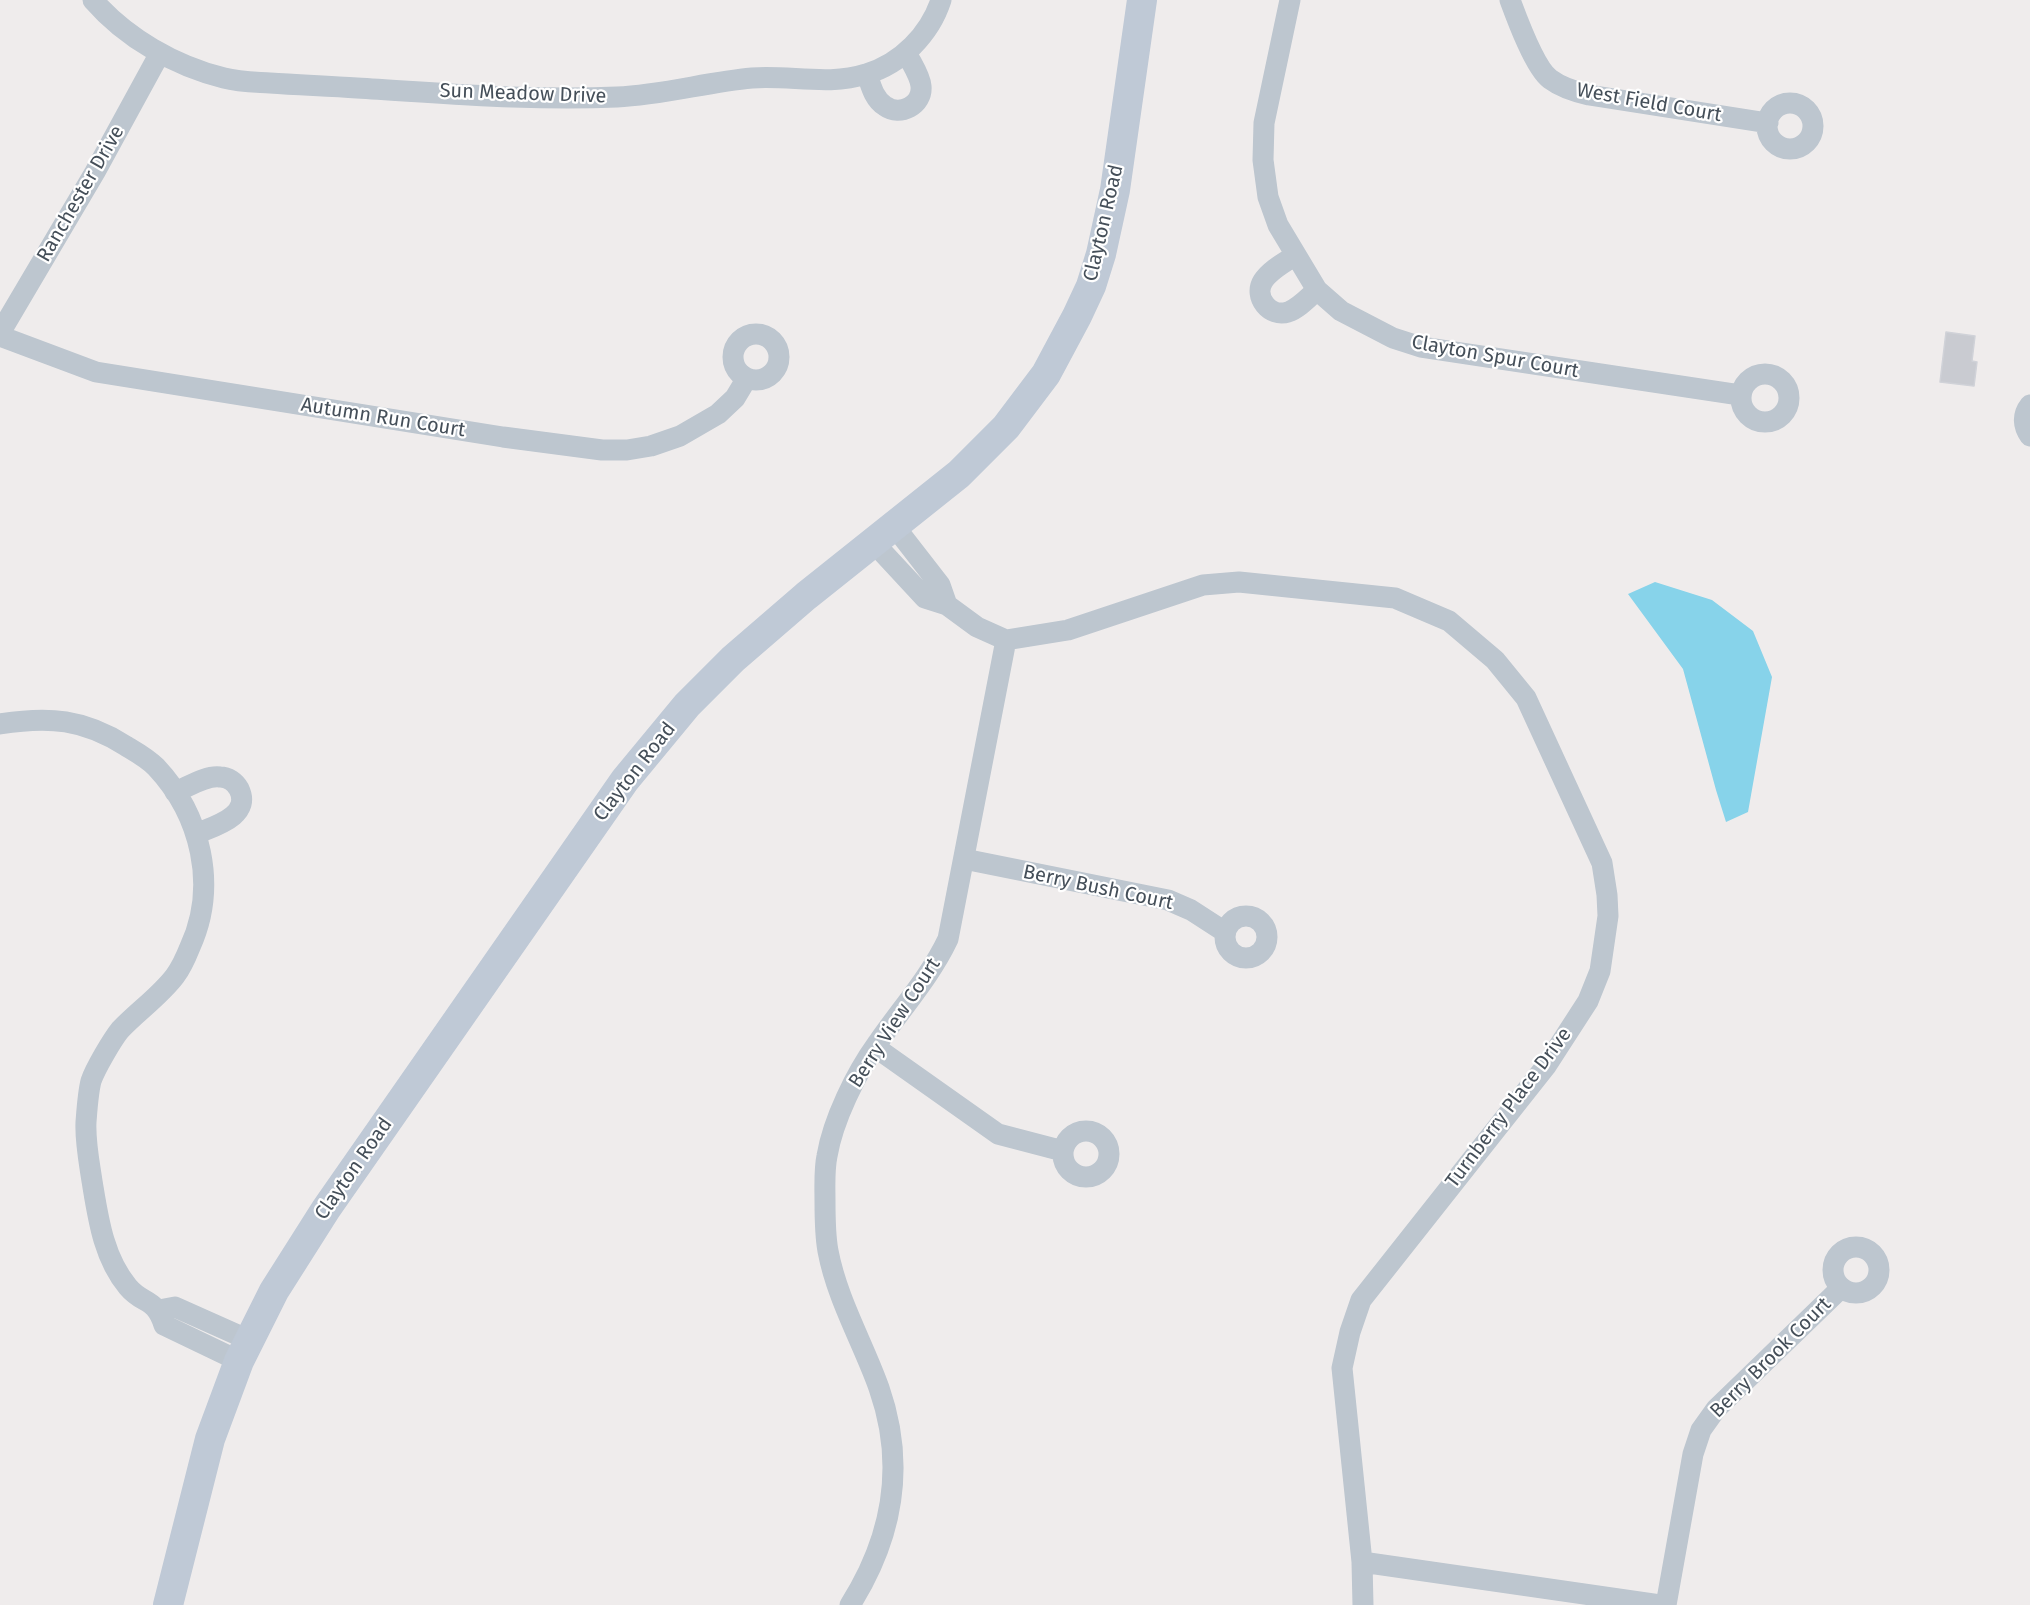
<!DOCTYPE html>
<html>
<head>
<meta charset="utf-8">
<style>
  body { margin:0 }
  canvas { display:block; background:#efecec }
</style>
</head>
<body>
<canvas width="2030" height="1605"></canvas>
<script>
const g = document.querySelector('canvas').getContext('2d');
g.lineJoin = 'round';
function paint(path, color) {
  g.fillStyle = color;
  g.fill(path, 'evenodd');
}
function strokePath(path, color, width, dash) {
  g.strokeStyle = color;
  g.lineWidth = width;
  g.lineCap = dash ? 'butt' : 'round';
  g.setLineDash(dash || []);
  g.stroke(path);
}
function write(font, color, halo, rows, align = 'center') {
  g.font = font + ' "Fira Sans",sans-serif';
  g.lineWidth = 4.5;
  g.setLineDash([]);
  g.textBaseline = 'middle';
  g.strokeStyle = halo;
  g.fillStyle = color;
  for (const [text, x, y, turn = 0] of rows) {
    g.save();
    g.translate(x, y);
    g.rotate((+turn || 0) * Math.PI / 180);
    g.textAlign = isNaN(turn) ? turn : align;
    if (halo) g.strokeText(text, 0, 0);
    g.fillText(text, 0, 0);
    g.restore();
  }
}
paint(new Path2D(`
  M1655 582 1712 600 1753 631 1772 677 1748 812 1726 822 1716 790 1683 669 1628 594Z`), '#87d3ea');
const building = new Path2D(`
  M1946 332 1975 336 1972 361 1977 362 1974 386 1940 382Z`);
paint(building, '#c9cbd1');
strokePath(building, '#d0d2d8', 1.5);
strokePath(new Path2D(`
  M93 0C126 38 175 66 224 78 239 82 255 82 270 83 299 85 328 86 357 88 443 93 530 101 617 97 663 95 707 82 752 78 790 75 829 86 866 74 901 64 930 34 941 0
  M1290 0 1264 123 1263 160 1268 197 1278 225 1317 290 1341 311 1393 338 1421 347 1740 395
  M1510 0C1517 19 1535 68 1550 79 1562 88 1576 92 1589 95L1768 123
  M867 74C871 86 874 99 885 106 900 117 923 105 921 86 920 75 911 63 906 52
  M1767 126a23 23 0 1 1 46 0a23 23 0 1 1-46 0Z
  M1296 255C1285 262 1270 270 1263 281 1253 297 1270 318 1288 312 1298 309 1309 297 1317 290
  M0 333 95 172 160 53
  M733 357a23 23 0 1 1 46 0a23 23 0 1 1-46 0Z
  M0 336 96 372 503 437 602 450H627L651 446 680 436 718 414 735 398 747 378
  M1741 398a24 24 0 1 1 48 0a24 24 0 1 1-48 0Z
  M2030 405C2022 415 2023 426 2030 436
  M895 527 940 585 947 605
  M874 543 925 598 947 605 977 627 1006 640 1068 630 1203 585 1239 582 1395 598 1449 621 1495 660 1526 698 1602 863 1607 895 1608 916 1600 971 1588 1001 1546 1066 1361 1300 1350 1332 1342 1368 1362 1562 1363 1605
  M0 724C49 716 84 719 126 746 136 752 147 758 156 767 201 815 218 886 190 947 186 957 181 968 175 976 160 996 138 1011 120 1030 112 1040 95 1069 91 1081 88 1093 87 1109 86 1122 85 1141 89 1161 92 1181 98 1217 103 1257 128 1287 143 1305 155 1297 164 1325L239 1361
  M175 792C188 787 206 775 220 777 228 777 235 782 239 789 252 816 214 826 196 834
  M964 859 1168 900 1191 910 1225 932
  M1225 937a21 21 0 1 1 42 0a21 21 0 1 1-42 0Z
  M875 1047 998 1134 1063 1151
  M1063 1154a23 23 0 1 1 46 0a23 23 0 1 1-46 0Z
  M1833 1270a23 23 0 1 1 46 0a23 23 0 1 1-46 0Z
  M159 1310 175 1307 249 1340
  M1362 1562 1660 1605
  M850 1605C893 1537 906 1465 879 1388 863 1343 837 1299 828 1251 825 1235 825 1218 825 1201 825 1187 824 1170 827 1156 833 1120 856 1073 877 1044 901 1009 930 977 948 939L1006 640
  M1666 1605 1693 1454 1701 1430 1716 1409 1841 1288`), '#bdc6cf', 21);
strokePath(new Path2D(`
  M168 1605 210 1439 239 1361 274 1291 326 1209 625 780 687 705 733 659 806 596 959 474 1006 427 1046 374 1077 316 1091 286 1101 254 1115 190 1142 0`), '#bfc9d6', 30);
write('20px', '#454f59', '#fff', [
  ["Sun Meadow Drive",523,94,2],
  ["West Field Court",1649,103,10],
  ["Ranchester Drive",81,194,-60],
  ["Clayton Road",1104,223,-77],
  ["Clayton Spur Court",1495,357,10],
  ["Autumn Run Court",383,418,9],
  ["Clayton Road",635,772,-52],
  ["Berry Bush Court",1098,888,12],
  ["Berry View Court",895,1023,-57],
  ["Turnberry Place Drive",1509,1108,-53],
  ["Clayton Road",354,1169,-55],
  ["Berry Brook Court",1771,1358,-45]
]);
</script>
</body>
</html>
